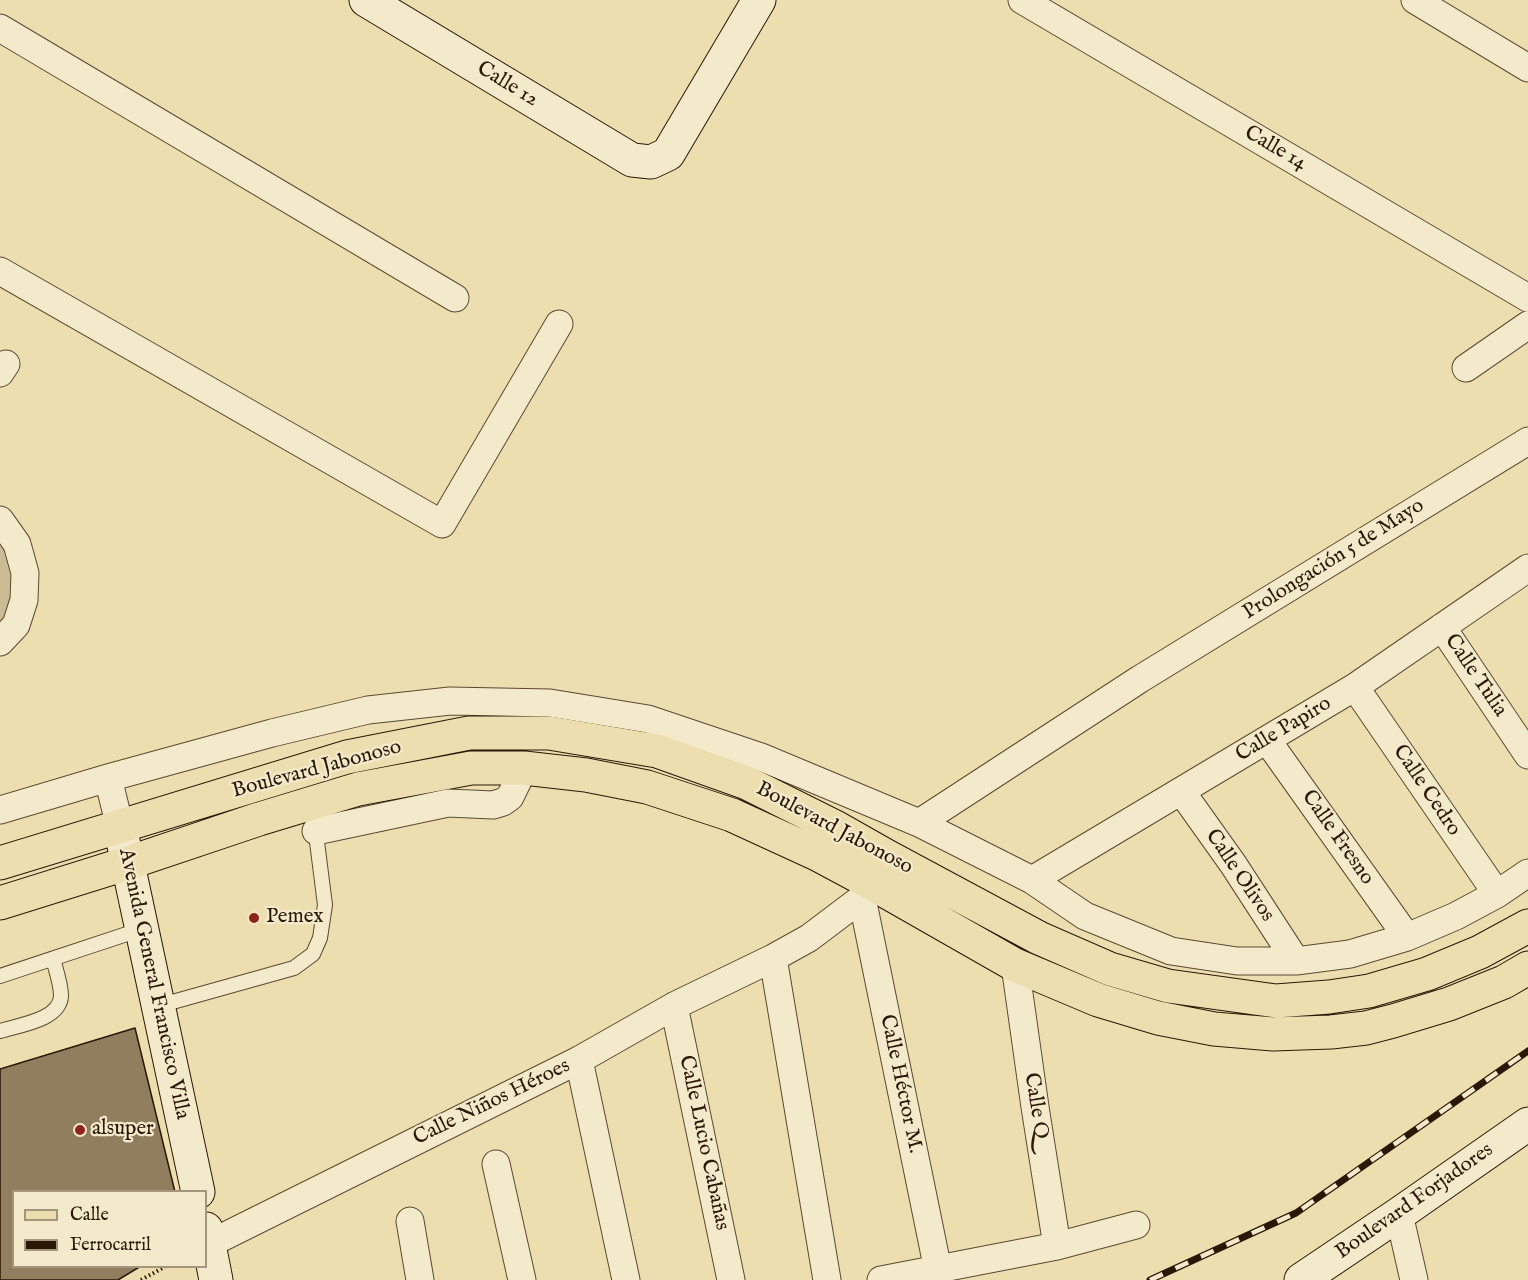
<!DOCTYPE html>
<html>
<head>
<meta charset="utf-8">
<style>
  body { margin:0 }
  #map { position:relative; width:1528px; height:1280px; overflow:hidden; background:#eddeb0; font-family:"IM FELL English",serif }
  canvas { display:block }
  .legend { position:absolute; left:12px; top:1190px; width:195px; height:78px; box-sizing:border-box; background:#f3eacc; border:2px solid #a3967c; margin:0; padding:8px 10px; list-style:none; font-size:18px; color:#2b1705 }
  .legend li { display:flex; align-items:center; gap:12px; height:30px }
  .legend b { width:30px; border:2px solid #a3967c }
</style>
</head>
<body>
<div id="map">
<canvas width="1528" height="1280"></canvas>
<ul class="legend">
<li><b style="height:8px;background:#eddeb0"></b>Calle</li>
<li><b style="height:8px;background:#2b1705"></b>Ferrocarril</li>
</ul>
</div>
<script>
const g = document.querySelector('canvas').getContext('2d');
g.lineJoin = 'round';
function paint(path, color) {
  g.fillStyle = color;
  g.fill(path, 'evenodd');
}
function strokePath(path, color, width, dash) {
  g.strokeStyle = color;
  g.lineWidth = width;
  g.lineCap = dash ? 'butt' : 'round';
  g.setLineDash(dash || []);
  g.stroke(path);
}
function write(font, color, halo, rows, align = 'center') {
  g.font = font + ' "IM FELL English",serif';
  g.lineWidth = 4.5;
  g.setLineDash([]);
  g.textBaseline = 'middle';
  g.strokeStyle = halo;
  g.fillStyle = color;
  for (const [text, x, y, turn = 0] of rows) {
    g.save();
    g.translate(x, y);
    g.rotate((+turn || 0) * Math.PI / 180);
    g.textAlign = isNaN(turn) ? turn : align;
    if (halo) g.strokeText(text, 0, 0);
    g.fillText(text, 0, 0);
    g.restore();
  }
}
paint(new Path2D(`
  M0 531 21 598 0 628Z`), '#ccbc93');
const building = new Path2D(`
  M135 1028 175 1192H14V1266H141L118 1280H0V1069Z`);
paint(building, '#907e5e');
strokePath(building, '#2b1705', 1.5);
const lane = new Path2D(`
  M0 976 142 929
  M158 1006 294 968 313 954 320 938 325 905 315 826
  M0 1031C19 1025 60 1020 61 996 61 984 56 970 53 959`);
const street = new Path2D(`
  M1022 0 1528 298
  M1415 0 1528 68
  M0 28 455 298
  M0 271 442 524 559 324
  M1466 368 1528 325
  M0 373 6 364
  M0 520 17 544 25 573 24 600 16 625 0 642
  M1442 627 1528 755
  M1355 687 1497 894
  M1267 740 1407 937
  M108 778 120 827
  M1181 791 1233 864 1296 961
  M0 810 108 778 272 733 368 710 450 701 550 703 648 719 761 757 919 823 1032 880 1085 916 1171 951 1237 961H1296L1350 954 1407 937 1456 916 1497 894 1528 873
  M919 823 1140 679 1528 441
  M316 831 448 803 493 805 503 802 510 797 524 768
  M1032 880 1355 687 1528 568
  M862 898 938 1270
  M773 958 827 1280
  M1015 965 1035 1107 1057 1246
  M674 1006 731 1280
  M579 1060 626 1280
  M496 1164 522 1280
  M1399 1214 1414 1280
  M410 1221 420 1280
  M209 1244 579 1060 674 1006 773 958 809 938 862 898 873 884
  M881 1280 1057 1246 1136 1225`);
const secondary = new Path2D(`
  M366 0 632 160 651 162 668 154 759 0
  M120 827 198 1192
  M206 1229 216 1280
  M1301 1280 1399 1214 1528 1124`);
const primary = new Path2D(`
  M0 863 347 757 469 733H549L657 751 747 783 837 828 890 858 1039 938 1110 969 1168 986 1276 1001 1329 997 1369 991 1427 974 1480 952 1528 926
  M0 903 128 863 259 819 358 789 471 768H524L586 775 647 787 732 815 817 854 873 884 1015 965 1098 1000 1158 1018 1214 1029 1273 1034 1331 1032 1366 1028 1393 1021 1449 1004 1504 982 1528 968`);
strokePath(lane, '#5c4930', 16);
strokePath(street, '#5c4930', 29);
strokePath(secondary, '#2b1705', 35);
strokePath(primary, '#2b1705', 35);
strokePath(new Path2D(`
  M141 1280 166 1266`), '#2b1705', 4, [1.5, 3]);
strokePath(lane, '#f3eacc', 14);
strokePath(street, '#f3eacc', 27);
strokePath(secondary, '#f3eacc', 33);
strokePath(primary, '#eddeb0', 33);
const rail = new Path2D(`
  M1150 1280 1296 1213 1528 1051`);
strokePath(rail, '#2b1705', 7);
strokePath(rail, '#f3eacc', 4.5, [14]);
for (const [x, y, r, color] of [
  [254,918,6,"#8f2418"],
  [80,1130,6,"#8f2418"]
]) {
  const dot = new Path2D();
  dot.arc(x, y, r, 0, 2 * Math.PI);
  g.fillStyle = color;
  g.fill(dot);
  strokePath(dot, '#f3eacc', 2);
}
write('21px', '#2b1705', '#f3eacc', [
  ["Calle 12",507,85,31],
  ["Calle 14",1275,149,30],
  ["Prolongación 5 de Mayo",1334,560,-32],
  ["Calle Tulia",1475,676,56],
  ["Calle Papiro",1284,730,-31],
  ["Boulevard Jabonoso",317,770,-15],
  ["Calle Cedro",1426,791,56],
  ["Boulevard Jabonoso",834,829,28],
  ["Calle Fresno",1337,838,55],
  ["Calle Olivos",1239,876,56],
  ["Avenida General Francisco Villa",153,984,78],
  ["Calle Héctor M.",900,1084,78],
  ["Calle Niños Héroes",492,1103,-26],
  ["Calle Q",1035,1106,81],
  ["Calle Lucio Cabañas",703,1143,78],
  ["Boulevard Forjadores",1415,1202,-35]
]);
write('21px', '#2b1705', '#f3eacc', [
  ["Pemex",266,918],
  ["alsuper",92,1130]
], 'left');
</script>
</body>
</html>
